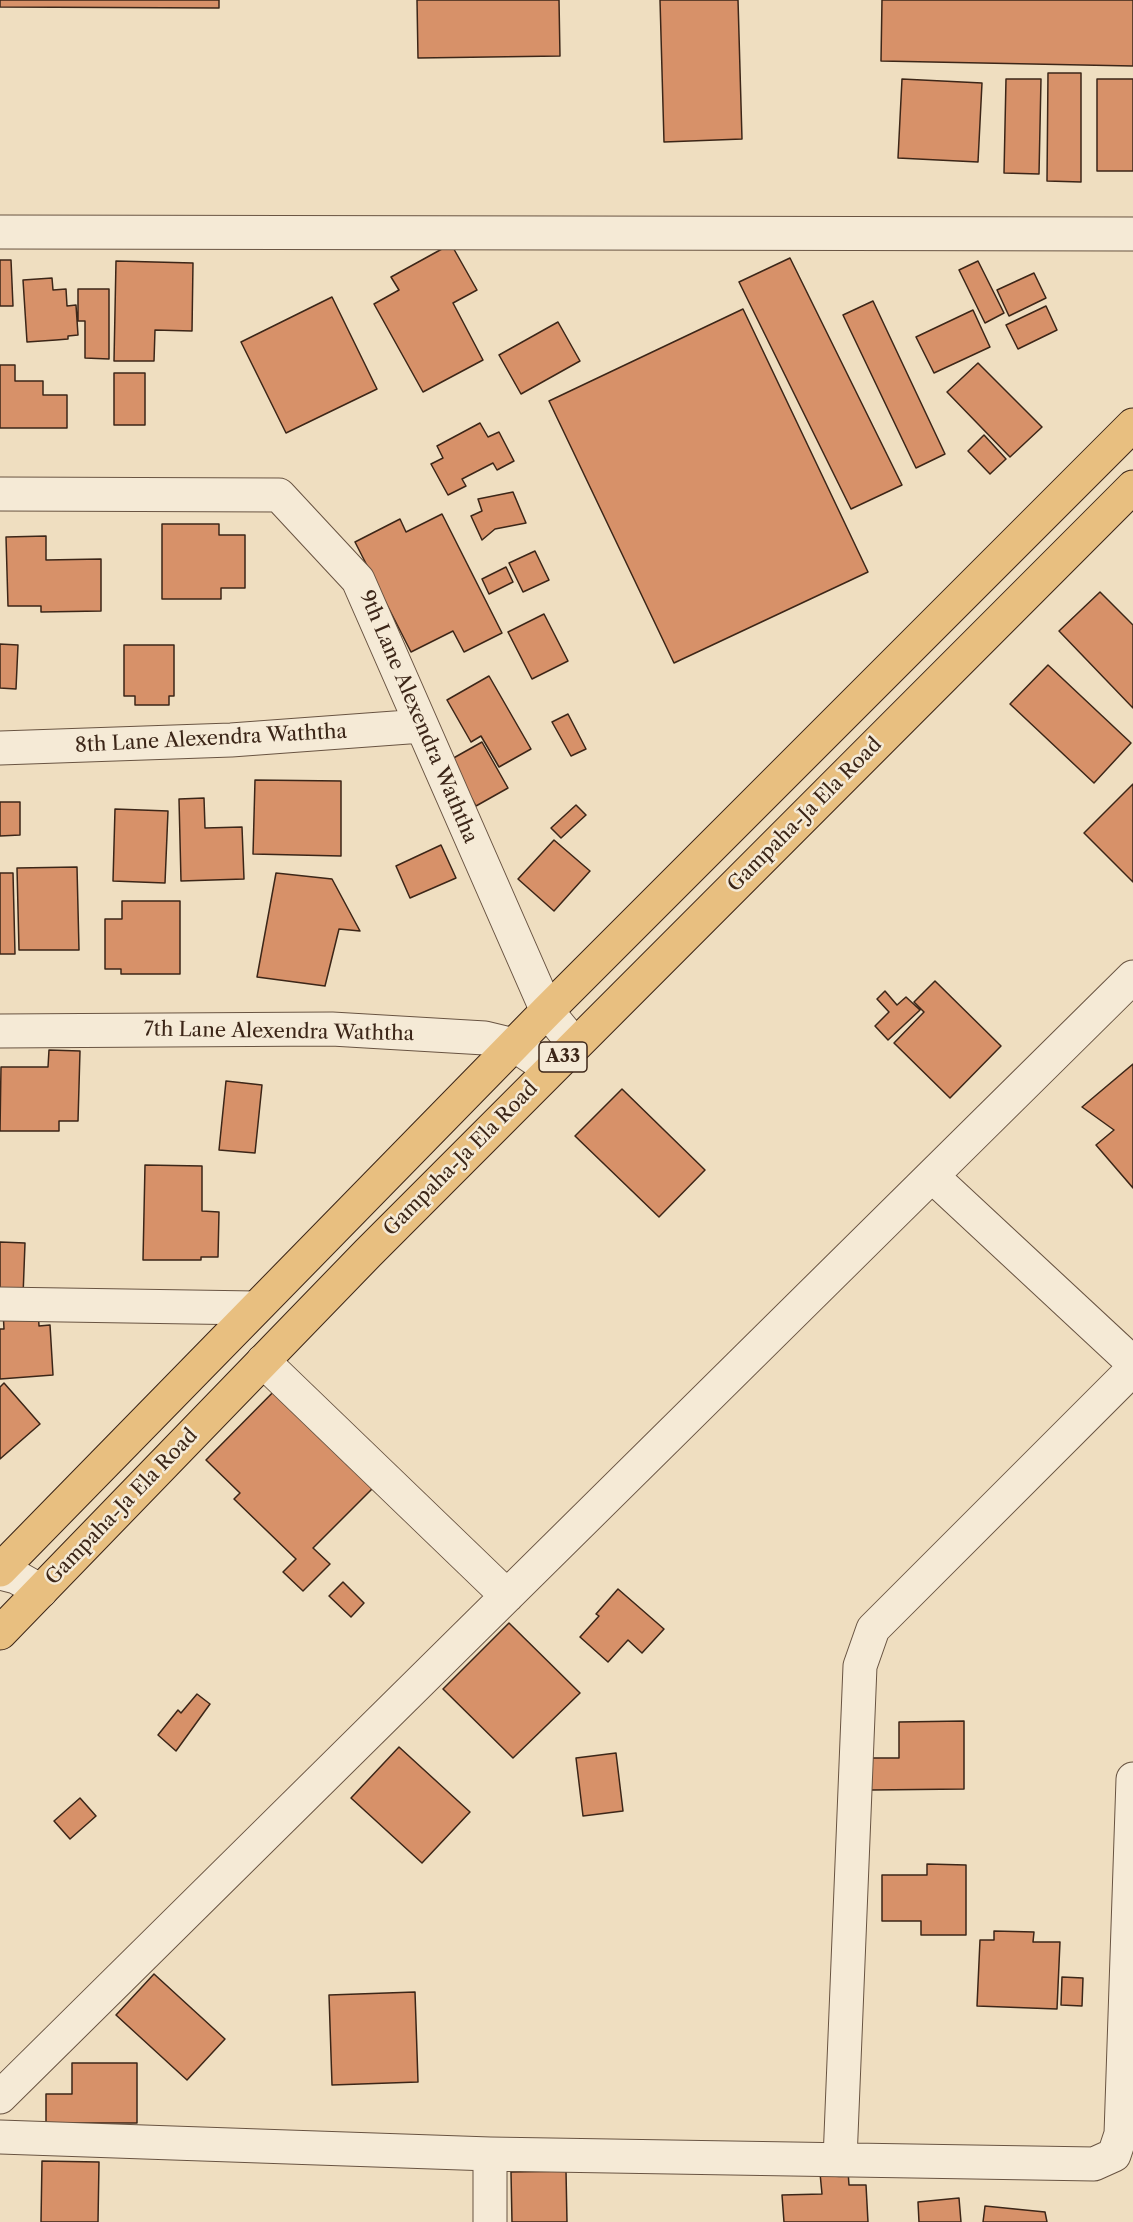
<!DOCTYPE html>
<html>
<head>
<meta charset="utf-8">
<style>
  body { margin:0 }
  canvas { display:block; background:#efdec0 }
</style>
</head>
<body>
<canvas width="1133" height="2222"></canvas>
<script>
const g = document.querySelector('canvas').getContext('2d');
g.lineJoin = 'round';
function paint(path, color) {
  g.fillStyle = color;
  g.fill(path, 'evenodd');
}
function strokePath(path, color, width, dash) {
  g.strokeStyle = color;
  g.lineWidth = width;
  g.lineCap = dash ? 'butt' : 'round';
  g.setLineDash(dash || []);
  g.stroke(path);
}
function write(font, color, halo, rows, align = 'center') {
  g.font = font + ' "Libre Caslon Text",serif';
  g.lineWidth = 5;
  g.setLineDash([]);
  g.textBaseline = 'middle';
  g.strokeStyle = halo;
  g.fillStyle = color;
  for (const [text, x, y, turn = 0] of rows) {
    g.save();
    g.translate(x, y);
    g.rotate((+turn || 0) * Math.PI / 180);
    g.textAlign = isNaN(turn) ? turn : align;
    if (halo) g.strokeText(text, 0, 0);
    g.fillText(text, 0, 0);
    g.restore();
  }
}
const building = new Path2D(`
  M0 0H219V8L0 7Z
  M417 0H559L560 56 418 58Z
  M660 0H738L742 139 664 142Z
  M882 0H1133V66L881 61Z
  M1048 73H1081V182L1047 181Z
  M902 79 982 83 978 162 898 158Z
  M1006 79H1041L1039 174 1004 173Z
  M1097 79H1133V171H1097Z
  M451 244 477 290 453 303 483 360 423 392 374 304 399 290 391 277Z
  M790 258 902 485 851 509 739 282Z
  M0 260H11L13 306H0Z
  M116 261 193 263 192 331 155 330 154 361H114Z
  M978 261 1004 313 985 323 959 270Z
  M1034 273 1046 298 1009 316 997 290Z
  M52 278 53 290 66 289 67 306 76 305 78 335 68 336V339L56 340 27 342 23 280Z
  M78 289H109V359L85 358V321H78Z
  M332 297 377 389 286 433 241 342Z
  M873 301 945 454 916 468 843 315Z
  M1046 306 1057 330 1018 349 1006 325Z
  M743 309 868 572 674 663 549 401Z
  M973 310 990 347 934 373 916 337Z
  M558 322 580 361 521 394 499 355Z
  M978 363 1042 427 1010 457 947 392Z
  M0 365H15V381H43V395H67V428H0Z
  M114 373H145V425H114Z
  M480 423 488 437 499 432 514 461 497 470 493 463 462 479 466 486 448 495 431 464 443 458 437 446Z
  M984 435 1006 459 990 474 968 451Z
  M513 492 526 523 495 529 482 540 471 516 482 511 478 499Z
  M442 514 502 633 464 652 453 631 411 652 355 542 400 519 406 532Z
  M162 524H219V535H245V588H221V599H162Z
  M46 536V560L101 559V611L41 612V606H8L6 537Z
  M535 551 549 580 523 592 509 563Z
  M506 567 513 582 489 594 482 579Z
  M1100 592 1133 625V708L1059 631Z
  M544 614 568 661 532 679 508 632Z
  M0 644 18 645 16 689 0 688Z
  M124 645H174V696H169V705H135V696H124Z
  M1048 665 1131 743 1094 783 1010 704Z
  M489 676 531 749 499 767 481 736 471 742 447 700Z
  M568 714 586 749 571 756 552 722Z
  M482 742 508 788 476 806 450 760Z
  M255 780 341 781V856L253 854Z
  M1133 784V882L1084 833Z
  M204 798 205 828 242 827 244 879 181 881 179 799Z
  M0 802H20V835L0 836Z
  M576 805 586 815 561 838 551 828Z
  M115 809 168 811 165 883 113 881Z
  M554 840 590 871 554 911 518 879Z
  M441 845 456 878 410 898 396 866Z
  M77 867 79 950H19L17 868Z
  M0 873H13L15 954H0Z
  M276 873 332 879 360 931 339 929 325 986 257 977Z
  M122 901H180V974H121V969H105V919H122Z
  M935 981 1001 1046 950 1098 894 1043 924 1012 914 1002Z
  M885 991 897 1005 906 997 920 1010 888 1040 875 1026 889 1012 877 999Z
  M49 1050 80 1051 78 1121H59V1131H0L1 1067H48Z
  M1133 1064V1188L1096 1145 1114 1130 1082 1107Z
  M226 1081 262 1085 255 1153 219 1150Z
  M622 1089 705 1170 659 1217 575 1136Z
  M145 1165 202 1166V1211L219 1212 218 1257H201V1260H143Z
  M0 1242 25 1243 23 1296 0 1295Z
  M38 1308 39 1326 50 1325 53 1375 0 1379V1329H4L3 1310Z
  M291 1374 391 1470 313 1548 330 1564 303 1591 283 1572 296 1559 234 1499 240 1493 206 1460Z
  M4 1383 40 1424 0 1459V1387Z
  M343 1582 364 1603 351 1617 329 1596Z
  M618 1589 664 1629 642 1653 628 1640 608 1662 580 1637 599 1616 596 1614Z
  M509 1623 580 1693 513 1758 443 1689Z
  M197 1694 210 1704 176 1751 158 1735 178 1710 181 1713Z
  M964 1721V1789L871 1790V1758H899V1722Z
  M399 1747 470 1812 422 1863 351 1798Z
  M616 1753 623 1811 583 1816 576 1758Z
  M80 1798 96 1816 70 1839 54 1821Z
  M927 1864 966 1865V1935H921V1921H882V1875H927Z
  M994 1931 1034 1932 1033 1942H1060L1057 2009 977 2006 980 1940H994Z
  M154 1974 225 2039 187 2080 116 2015Z
  M1062 1977 1083 1978 1082 2006 1061 2005Z
  M415 1992 418 2082 332 2085 329 1995Z
  M72 2063H137V2123H46V2094H72Z
  M42 2161 99 2162 98 2222H41Z
  M566 2171 567 2222H512L511 2172Z
  M848 2171 849 2185H866L868 2222H784L782 2195 822 2194 820 2173Z
  M959 2198 961 2222H919L918 2202Z
  M985 2206 1045 2212 1047 2222H983Z`);
paint(building, '#d79169');
strokePath(building, '#3c2618', 1.5);
const minor = new Path2D(`
  M0 232 1133 234
  M0 494 279 495 358 580 547 1011 575 1045
  M0 748 231 740 422 726
  M0 1031 332 1029 485 1038 514 1045 550 1069
  M932 1176 1133 1363
  M0 1304 255 1308
  M263 1361 507 1596
  M0 1573 16 1577 41 1591
  M0 2097 1133 977
  M0 2137 490 2154 1094 2164 1114 2155 1121 2134 1133 1779
  M840 2160 860 1666 873 1629 1133 1369
  M490 2222V2154`);
const highway = new Path2D(`
  M0 1570 547 1011 1133 425
  M0 1633 368 1253 1133 487`);
strokePath(minor, '#695442', 35);
strokePath(highway, '#3c2618', 35);
strokePath(minor, '#f5ead6', 33);
strokePath(highway, '#e8bf80', 33);
for (const [x, y, w] of [
  [563,1057,48]
]) {
  const box = new Path2D();
  box.roundRect(x - w / 2, y - 15, w, 30, 4.5);
  g.fillStyle = '#f5ead6';
  g.fill(box);
  strokePath(box, '#3c2618', 1.5);
}
write('bold 18px', '#3c2618', null, [
  ["A33",563,1057]
]);
write('20px', '#3c2618', '#f5ead6', [
  ["9th Lane Alexendra Waththa",418,717,67],
  ["8th Lane Alexendra Waththa",211,739,-3],
  ["Gampaha-Ja Ela Road",805,815,-45],
  ["7th Lane Alexendra Waththa",279,1032,1],
  ["Gampaha-Ja Ela Road",461,1159,-45],
  ["Gampaha-Ja Ela Road",122,1507,-46]
]);
</script>
</body>
</html>
